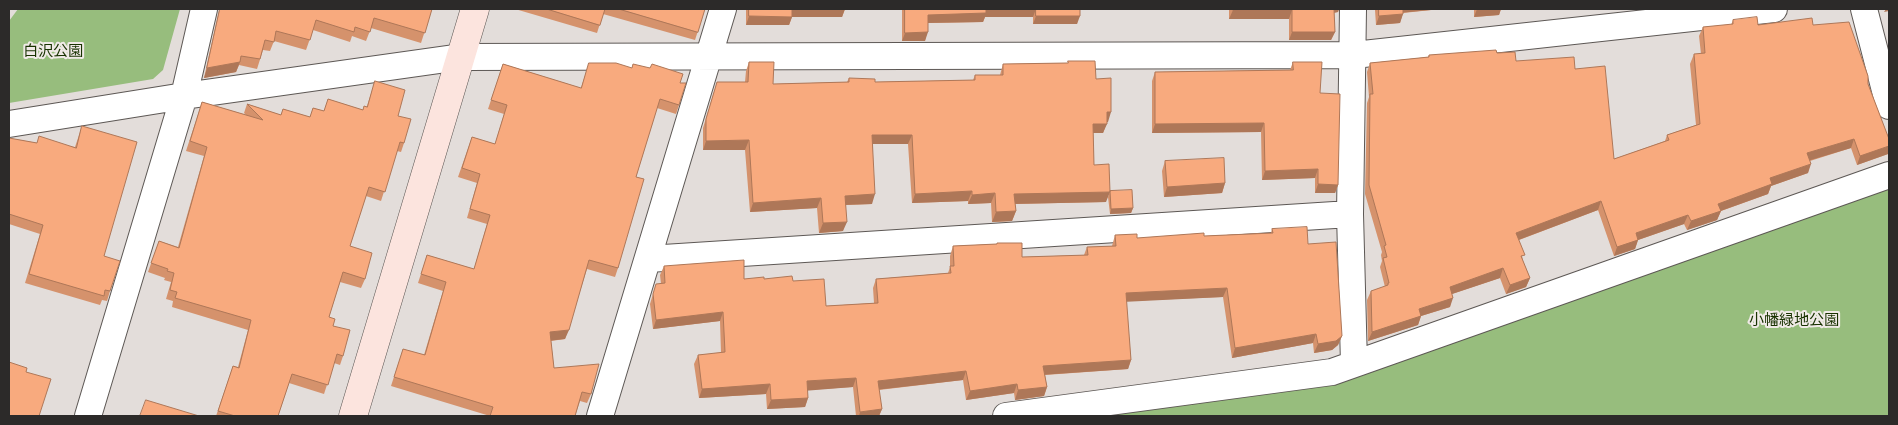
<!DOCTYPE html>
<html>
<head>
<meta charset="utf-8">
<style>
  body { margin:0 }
  #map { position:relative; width:1898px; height:425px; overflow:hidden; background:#e3ddda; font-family:"PT Sans Narrow",sans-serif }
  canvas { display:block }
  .frame { position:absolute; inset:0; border:10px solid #2c2a29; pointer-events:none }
</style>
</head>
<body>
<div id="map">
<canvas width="1898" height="425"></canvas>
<div class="frame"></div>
</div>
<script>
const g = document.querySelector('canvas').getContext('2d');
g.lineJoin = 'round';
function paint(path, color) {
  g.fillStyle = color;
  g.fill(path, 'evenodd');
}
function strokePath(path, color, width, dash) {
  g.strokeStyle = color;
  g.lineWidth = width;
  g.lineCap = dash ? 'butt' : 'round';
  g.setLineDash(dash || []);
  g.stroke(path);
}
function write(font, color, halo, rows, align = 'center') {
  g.font = font + ' "PT Sans Narrow","Noto Sans JP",sans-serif';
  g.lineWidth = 4;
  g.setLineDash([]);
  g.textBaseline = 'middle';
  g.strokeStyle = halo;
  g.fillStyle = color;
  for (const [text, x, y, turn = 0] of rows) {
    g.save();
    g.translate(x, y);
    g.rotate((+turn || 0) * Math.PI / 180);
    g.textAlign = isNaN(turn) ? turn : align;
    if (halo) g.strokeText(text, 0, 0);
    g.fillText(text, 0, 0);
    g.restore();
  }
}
paint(new Path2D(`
  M18 9H180L163 70 153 79 9 103V21Z
  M1889 187V416H1100L1344 382Z`), '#97bd7d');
const street = new Path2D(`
  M1864 9 1889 106
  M9 124 184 96 461 57 1354 55 1774 9
  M1350 214 1354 364
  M648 259 1350 214 1353 9
  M88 416 184 96 204 9
  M600 416 723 9
  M1006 416 1332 372 1889 175`);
const secondary = new Path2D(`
  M353 416 475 9`);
strokePath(street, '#5d5855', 28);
strokePath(secondary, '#5d5855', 29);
strokePath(street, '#fff', 26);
strokePath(secondary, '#fce4de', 28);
paint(new Path2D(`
  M220 9H432L421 43 371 28 366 41 352 36 350 42 313 30 306 50 274 41 270 51 263 50 257 69 239 65 236 72 204 78 219 11Z
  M515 9H705L695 40 603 14 597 33Z
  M746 9H845L842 17H792L789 25H746Z
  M902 9H1080L1077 24H1033V17H985L983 22 928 23 925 41H902Z
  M1229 9H1339L1338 12 1334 13 1335 32 1331 40H1289V19H1229Z
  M1368 9H1441L1403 13 1400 23 1376 25 1375 10H1368Z
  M1474 9H1501L1499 15 1474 17Z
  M1733 20 1758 25H1813L1868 84 1889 139V152L1888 154 1857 165 1851 148 1810 161 1808 173 1771 186 1768 194 1721 211 1717 220 1687 230 1684 224 1638 240 1635 249 1614 256 1598 210 1519 240 1523 261 1530 278 1526 287 1506 294 1500 278 1452 294 1450 307 1421 316 1418 325 1368 341 1367 300 1371 291 1385 287 1380 267 1382 261 1381 255 1382 252 1365 194 1367 103 1369 97 1367 72 1370 63 1428 57 1429 55 1497 53 1516 61 1575 69 1614 159 1665 141 1667 135 1696 125 1690 64 1694 54H1701L1699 36 1703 27 1731 25Z
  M1068 61 1096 79 1108 122H1107L1103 133H1093L1094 165 1106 202 1015 204 1016 211 1012 221 992 222 991 203 968 204V201L912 203 908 144H873L872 204 846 205 843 231 819 233 817 208 750 212 745 150H703V128L717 82H745L746 71 749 62 773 84 847 82 849 78 875 82 973 80 975 75H1000L1003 64 1068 63Z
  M1293 62 1320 93 1338 185 1335 193H1315V178L1262 180 1261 132 1152 133V81L1155 72 1290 70Z
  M589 63 680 83 679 105 676 114 657 108 636 177 618 268 615 277 587 269 565 339 551 341 554 368 591 394 587 403 580 401 575 416H490L391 386 403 349 424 355 443 291 418 283 427 255 474 269 487 224 467 218 477 183 458 177 472 137 495 144 504 114 488 109 503 64 581 88Z
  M375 81 398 116 404 143 401 152 397 151 381 201 366 196 350 246 365 279 361 288 340 282 329 317 333 326 343 356 340 365 334 363 324 394 289 383 278 416H216L233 366 238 367 248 330 172 307 173 301 166 299 171 282 164 280 165 278 148 272 159 241 178 247 204 156 186 151 202 102 246 115 244 113 247 104 281 115 283 109 310 117 313 108 324 111 328 99 363 110 367 106Z
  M82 126 110 291 107 301 102 300 100 305 25 283 40 234 9 224V138L37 143 75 147Z
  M1165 161 1225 183 1222 193 1164 197 1162 171Z
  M1110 191 1133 208 1131 213 1110 214 1108 197Z
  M1272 229 1308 244 1342 336 1338 345 1332 350 1314 353 1313 343 1232 358 1223 297 1126 301 1131 360 1128 369 1045 375 1047 387 1044 396 1015 400 1014 393 966 400 963 380 879 390 882 409 879 416H856L853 387 807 390 808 398 805 407 767 409 766 394 699 398 694 364 698 355 721 353 720 321 653 329 650 304 656 284H661L660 275 664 266 744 279 793 281 826 306 874 303 873 288 876 279 948 273 950 267V256L953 246 997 244V243L1022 257 1084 255 1087 247 1112 246 1115 235 1137 238 1204 236 1271 233Z`), '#d5926c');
paint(new Path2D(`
  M792 9H845L842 17H789Z
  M986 9H1036L1033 17H985L983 22 925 23 928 15Z
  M1333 9H1339L1338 12 1331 13Z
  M1369 9H1375V10H1368Z
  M1401 9H1441L1399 13Z
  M1477 9H1501L1499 15 1474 17Z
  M1886 9H1889V11L1884 12Z
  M1233 10H1292L1289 19H1229Z
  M1403 14 1400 23 1376 25 1379 16Z
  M749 16 792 17 789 25H746Z
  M1036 16H1080L1077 24H1033Z
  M928 32 925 41H902L905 33Z
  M1292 32H1335L1331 40H1289Z
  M240 62 236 72 204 78 207 68Z
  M1107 112H1111L1108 122H1103Z
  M1264 123 1261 132 1152 133 1155 124Z
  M1093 124H1107L1103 133H1089Z
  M872 135H912L908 144H869Z
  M1854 139 1851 148 1804 162 1807 153Z
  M749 140 745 150H703L706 141Z
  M1889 146V152L1888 154 1857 165 1860 156Z
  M1811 164 1808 173 1771 186 1768 194 1715 213 1718 204 1770 178Z
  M1318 169 1315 178 1262 180 1265 171Z
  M1225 183 1222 193 1164 197 1167 187Z
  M1318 184 1338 185 1335 193H1315Z
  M972 191 968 201 912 203 915 194Z
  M1110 192 1106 202 1011 204 1014 194Z
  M995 193 991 203 968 204 972 195Z
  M875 194 872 204 842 205 845 196Z
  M821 198 817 208 750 212 753 203Z
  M1601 201 1598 210 1513 242 1516 233Z
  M1133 208 1131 213 1110 214 1111 209Z
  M1016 211 1012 221 992 222 996 212Z
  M1721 211 1717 220 1687 230 1691 221Z
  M1688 215 1684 224 1638 240 1635 249 1614 256 1617 247 1636 233Z
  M847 222 843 231 819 233 823 223Z
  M1503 268 1500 278 1446 296 1450 287Z
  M1530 278 1526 287 1506 294 1510 285Z
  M1227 288 1223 297 1122 302 1126 293Z
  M1453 298 1450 307 1421 316 1418 325 1368 341 1372 332 1419 309Z
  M723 312 720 321 653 329 656 320Z
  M569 330 565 339 547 341 550 332Z
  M1316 334 1313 343 1232 358 1235 348Z
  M1342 336 1338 345 1332 350 1314 353 1318 344Z
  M1131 360 1128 369 1040 375 1043 366Z
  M966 371 963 380 875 390 878 381Z
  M856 378 853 387 803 391 807 381Z
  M770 384 766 394 699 398 702 389Z
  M1017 384 1014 393 966 400 970 391Z
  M1047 387 1044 396 1015 400 1018 390Z
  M808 398 805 407 767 409 771 400Z
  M882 409 879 416H859L860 412Z`), '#ae7758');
const building = new Path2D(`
  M220 9H432L425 33 374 18 370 32 355 27 354 32 316 20 310 40 276 31 274 42 265 40 260 59 241 56 240 62 207 68Z
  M547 9H605L600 25Z
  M619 9H705L698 32Z
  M749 9H792V17L749 16Z
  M905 9H986V13L928 15V32L905 33Z
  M1036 9H1080V16H1036Z
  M1233 9H1334L1335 32H1292V10H1233Z
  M1379 9H1403V14L1379 16Z
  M1757 17 1758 25 1812 18 1813 25 1849 22 1868 76V84L1889 139V146L1860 156 1854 139 1807 153 1811 164 1770 178 1772 184 1718 204 1721 211 1691 221 1688 215 1636 233 1638 240 1617 247 1601 201 1516 233 1525 255 1521 256 1530 278 1510 285 1503 268 1450 287 1453 298 1419 309 1421 316 1372 332 1371 291 1388 285V283H1389L1383 258 1387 257 1384 246 1386 245 1369 185 1370 94H1373L1370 63 1429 57V55L1496 50 1497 53 1515 52 1516 61 1574 57 1575 69 1605 66 1614 159 1669 140 1667 135 1700 124 1694 54 1705 53 1703 27 1733 24V20Z
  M1068 61H1095L1096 79 1111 78V112H1107V124H1093L1094 165 1109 164 1110 192 1014 194 1016 211 996 212 995 193 972 195V191L915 194 912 135H872L875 194 845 196 847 222 823 223 821 198 753 203 749 140 706 141V119L717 82H748L749 62H774L773 84 849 82V78L875 79V82L975 80V75H1003V64L1068 63Z
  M1293 62H1322L1320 93 1340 94 1338 185 1318 184V169L1265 171 1264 123 1155 124V72L1293 70Z
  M589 63H616L632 68 633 64 650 68 652 64 683 74 680 83H686L679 105 660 99 636 177 644 179 618 268 589 260 569 330 550 332 554 368 599 364 591 394 582 392 575 416H490L493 407 394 377 403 349 425 355 446 282 421 274 427 255 474 269 490 215 470 209 480 174 462 168 472 137 495 144 507 105 491 100 503 64 581 88Z
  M375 81 405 90 398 116 411 119 404 143 400 142 385 192 369 187 350 246 372 253 365 279 343 272 329 317 335 319 333 326 350 330 343 356 337 354 328 385 292 374 278 416H235L218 411 233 366 239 368 251 320 175 298 177 292 170 290 174 273 167 271 168 269 151 263 159 241 179 248 207 147 190 141 202 102 263 120 247 104 281 115 283 109 310 117 313 108 324 111 328 99 363 110 364 106 367 107Z
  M82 126 137 142 104 256 120 261 110 291 105 290 104 296 29 274 43 225 9 214V138L37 143 39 136 76 148Z
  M1224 158 1225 183 1167 187 1165 161Z
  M1132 190 1133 208 1111 209 1110 191Z
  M1307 227 1308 244 1336 242 1342 336 1336 341 1318 344 1316 334 1235 348 1227 288 1126 293 1131 360 1043 366 1047 387 1018 390 1017 384 970 391 966 371 878 381 882 409 860 412 856 378 807 381 808 398 771 400 770 384 702 389 698 355 725 352 723 312 656 320 653 294 656 284 665 283 664 266 744 260V279L764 277V279L792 276 793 281 824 279 826 306 878 303 876 279 951 273 950 266H954L953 246 997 244V243H1022V257L1088 255 1087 247 1116 246 1115 235 1137 234V238L1204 233V236L1273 233 1272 229Z
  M9 362 27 368 26 372 51 379 39 416H9Z
  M146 400 199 416H140Z`);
paint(building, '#f8aa7e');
strokePath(building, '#ae7758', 1);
write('15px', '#183200', '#f0eae7', [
  ["白沢公園",53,52],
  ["小幡緑地公園",1794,321]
]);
</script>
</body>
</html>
